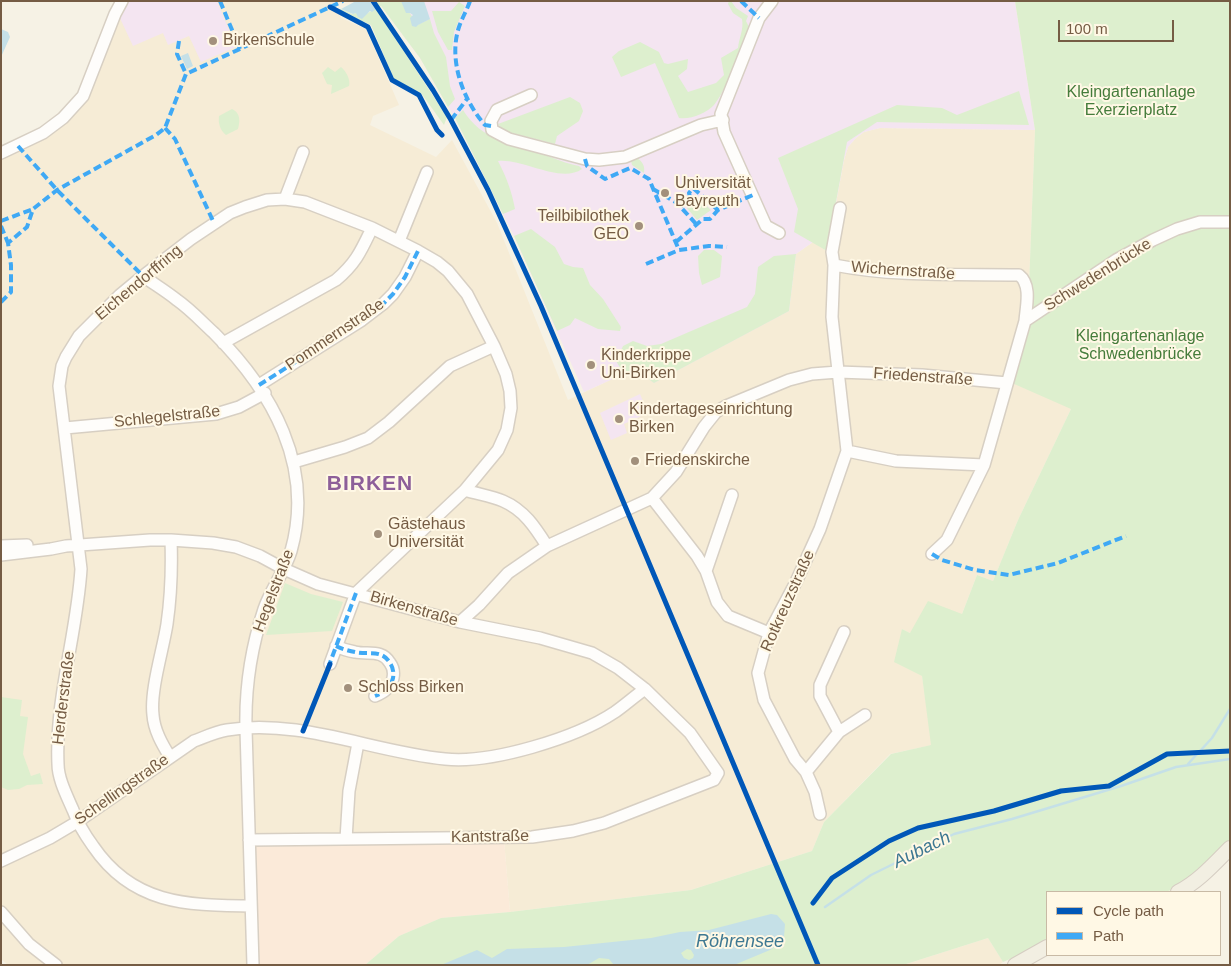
<!DOCTYPE html>
<html>
<head>
<meta charset="utf-8">
<style>
  body { margin:0 }
  #map { position:relative; width:1231px; height:966px; overflow:hidden; background:#f6f2e5; font-family:Helvetica,sans-serif }
  canvas { display:block }
  .frame { position:absolute; inset:0; border:2px solid #755c44; pointer-events:none }
  .legend { position:absolute; left:1046px; top:891px; width:175px; height:65px; box-sizing:border-box; background:#fff8e5; border:1px solid #c8baa5; margin:0; padding:6px 9px; list-style:none; font-size:15px; color:#755c44 }
  .legend li { display:flex; align-items:center; gap:10px; height:25px }
  .legend b { width:25px; border:1px solid #c8baa5 }
  .scale { position:absolute; left:1058px; top:20px; width:116px; height:22px; box-sizing:border-box; border:2px solid #755c44; border-top:0; padding-left:6px; font-size:15px; line-height:18px; white-space:nowrap; color:#755c44; -webkit-text-stroke:4px #fff8e5; paint-order:stroke }
</style>
</head>
<body>
<div id="map">
<canvas width="1231" height="966"></canvas>
<div class="frame"></div>
<ul class="legend">
<li><b style="height:6px;background:#0057b8"></b>Cycle path</li>
<li><b style="height:6px;background:#3fa9f5"></b>Path</li>
</ul>
<div class="scale">100 m</div>
</div>
<script>
const g = document.querySelector('canvas').getContext('2d');
g.lineJoin = 'round';
function paint(path, color) {
  g.fillStyle = color;
  g.fill(path, 'evenodd');
}
function strokePath(path, color, width, dash) {
  g.strokeStyle = color;
  g.lineWidth = width;
  g.lineCap = dash ? 'butt' : 'round';
  g.setLineDash(dash || []);
  g.stroke(path);
}
function write(font, color, halo, rows, align = 'center') {
  g.font = font + ' Helvetica,sans-serif';
  g.lineWidth = 4;
  g.setLineDash([]);
  g.textBaseline = 'middle';
  g.strokeStyle = halo;
  g.fillStyle = color;
  for (const [text, x, y, turn = 0] of rows) {
    g.save();
    g.translate(x, y);
    g.rotate((+turn || 0) * Math.PI / 180);
    g.textAlign = isNaN(turn) ? turn : align;
    if (halo) g.strokeText(text, 0, 0);
    g.fillText(text, 0, 0);
    g.restore();
  }
}
paint(new Path2D(`
  M124 1H333L341 18 366 29 399 105 373 116 370 125 436 157 452 140 497 223 568 400 635 368 789 311 796 254 813 242 827 251 844 160 848 147 856 138 864 132 880 128 1035 130 1028 312 1071 409 1018 520 993 581 977 575 962 614 910 633 902 629 922 676 932 745 890 754 824 822 812 851 691 890 510 912 504 840 258 965H8L1 959V156L68 121 85 98Z
  M988 938 1003 962 999 965H903Z`), '#f6ecd6');
paint(new Path2D(`
  M504 840 510 912 441 918 399 936 365 965H258L255 845Z`), '#fbead9');
paint(new Path2D(`
  M124 1H217L236 47 201 62 189 36 168 45 163 33 133 46 118 14Z
  M378 1H1015L1035 130 880 128 864 132 856 138 848 147 844 160 827 251 813 242 796 254 789 311 654 383 635 369 584 392 514 236 455 118 420 58Z
  M640 394 648 413 624 424 627 433 611 440 600 413Z`), '#f4e5f1');
paint(new Path2D(`
  M371 1H401C406 10 413 15 417 25L430 19 434 33 446 57 450 86 455 99 448 107 420 58 381 6 376 9 447 117 444 125 421 93 394 79 371 25 350 16 340 10 341 9 352 14 356 13 366 14 375 9Z
  M729 1H731L736 8 748 16 746 21 749 27C740 48 728 88 714 105 707 113 690 120 679 118L655 63 621 77 612 57 619 51 640 42 659 52 664 63 668 64 688 59 687 69 678 76 688 92 716 83 724 75 721 58 738 48C739 38 744 29 742 19L733 13 728 4Z
  M1015 1H1230V842L1184 884 1166 892H1047V943L1003 962 988 938 903 965H365L399 936 441 918 510 912 691 890 812 851 824 822 891 754 931 745 922 676 894 662 902 629 910 633 928 601 962 614 977 575 993 581 1018 520 1071 409 1012 383 1028 312 1035 130Z
  M459 2 465 6 454 32 452 50H448L438 32 432 11H451Z
  M328 67 335 72 341 67C346 71 351 80 349 86L331 94 332 85 327 84 322 73Z
  M1019 91 1029 125 877 122 847 142 827 251 794 232 798 209 778 158 897 105 942 108 957 115Z
  M570 97 580 103 583 111 579 121 557 136 555 144 504 131 498 124Z
  M232 109C241 113 240 122 238 129L226 135C220 130 218 123 219 116Z
  M463 110C481 140 512 144 542 154 554 158 567 164 579 166L582 169C561 184 522 158 498 161 506 176 512 192 515 209L503 214 455 118Z
  M637 158C643 162 645 166 644 173L632 165 631 161Z
  M697 197 711 210 697 220 687 208Z
  M531 229 555 247 564 264 573 267 583 268 590 285 603 299 621 327 620 331 598 329 575 318 570 325 557 331 514 236Z
  M704 250H714L722 256 720 277 702 285 699 273 698 256Z
  M796 254 789 311 654 383 635 369 624 374 616 361 623 346 633 341 647 346 661 344 747 307 755 294 758 267 774 256Z
  M285 583 311 594 343 602 332 631 266 635Z
  M1 697 22 700 20 716 28 717 23 754 31 776 40 773 43 784 27 785 19 789 8 790 1 787Z`), '#ddefce');
paint(new Path2D(`
  M356 1H371L376 9 372 12 370 11 362 19 358 17 356 13 353 14 341 9Z
  M401 1H424L430 19 418 25 416 27 412 26 410 18 413 15 410 13H406Z
  M1 29 8 32 10 37 1 57Z
  M188 53 193 66 187 69 181 56Z
  M771 914 777 915 785 924 784 937 782 942 770 950 734 965H614L609 959 599 958 587 965H441L477 950 492 958 507 949 564 947 651 938 680 932 709 930ZM687 949 691 950 694 955 693 958 689 960 684 958 681 953Z`), '#c5e0e7');
strokePath(new Path2D(`
  M1200 751 1212 738 1230 709
  M1188 764 1197 754
  M825 907 871 875 954 834 1012 819 1121 786 1176 767 1230 759`), '#c5e0e7', 2.5);
const minor = new Path2D(`
  M772 1 759 18 721 114 724 132 766 226 779 233
  M531 95 497 110 491 121 492 130 509 139 585 159 599 160 625 157 701 125 723 120
  M1 153 43 133 63 118 83 96 115 14 122 1
  M285 199 303 152
  M399 241 427 172
  M834 265C895 277 957 274 1019 275 1032 285 1026 307 1025 321L984 465 947 540 932 554
  M143 276C154 284 166 291 177 300 190 309 202 322 214 333 272 391 315 466 291 551 285 571 271 589 264 609 251 648 245 689 246 729L253 965
  M1025 321 1116 260 1153 240 1177 229 1200 222H1230
  M223 343 336 280C356 263 361 251 372 228
  M259 385 362 320 383 304 393 294 405 277 418 251
  M65 428 216 414 239 407 265 393
  M847 451 896 461 984 465
  M294 462 345 447 368 438 389 422 450 366 494 346
  M465 490C477 494 492 496 503 501 524 510 535 527 547 546
  M652 498 697 556 706 571 717 602 728 616 769 633
  M1 546 27 545
  M1 555 51 549 66 546 150 540H171L213 543 236 547 260 556 284 569 318 584 460 622 540 638 592 653 618 668 645 689 690 733 718 773 714 780 604 823 573 831 532 837 249 840
  M706 571 732 495
  M460 622 479 605 508 573 547 546 652 498 676 472 704 427 716 412 726 406 789 380 812 374 838 372 922 375 1007 383
  M336 646C342 649 349 651 355 652 368 655 382 649 390 663 393 667 394 673 393 678 391 687 383 693 375 696
  M839 732 820 696V685L844 632
  M170 757C162 744 154 730 153 715 150 690 163 650 167 624 171 596 172 568 171 540
  M806 772 839 732 865 715
  M820 814 815 792 806 772 795 759 764 700 758 673 769 633 796 582 820 529 847 451 832 317 834 265 832 252 840 208
  M346 839 349 791 358 743
  M1 861 50 838 77 822 194 741C205 737 215 732 227 730 300 718 372 752 445 759 491 764 576 738 615 712 625 705 635 696 645 689
  M251 906C187 905 133 905 93 846 85 835 78 824 73 810 67 796 58 779 58 764 55 698 77 634 81 569L59 386 62 366 66 357 79 336 120 295 143 276 191 239 230 213 245 207 267 200 285 199 305 202 372 228 418 251 437 262 448 271 467 294 494 346 506 374 510 391 511 408 507 430 498 450 465 490 356 593 330 664
  M1 912 29 944 56 965`);
const major = new Path2D(`
  M1178 892C1198 882 1214 864 1230 848
  M1015 965 1047 947`);
strokePath(minor, '#d7cfc3', 14);
strokePath(major, '#d5cdc2', 16);
strokePath(minor, '#fefdfb', 11);
strokePath(major, '#f2efe2', 14);
strokePath(new Path2D(`
  M220 1 240 49
  M470 1C467 10 462 18 459 27 448 60 463 100 485 125L491 126
  M741 1 759 18
  M179 41 177 54 186 74
  M451 120 467 99
  M165 128 175 139 214 223
  M18 146 57 190 143 276
  M585 159 587 166 605 179 630 168 649 179 679 250 709 246 727 247
  M653 189 677 203 697 225
  M681 207 690 197 689 193 693 188 718 210
  M1 221 33 209
  M1 226 8 243
  M676 242 703 219H710L718 210 753 195
  M646 264 679 250
  M1 302 11 292V265L8 243 27 227 33 209 57 190 156 135 165 128 186 74 343 1
  M259 385 362 320 383 304 393 294 405 277 418 251
  M932 554 942 560 975 570 1009 575 1058 563 1126 536
  M336 646C342 649 349 651 355 652 368 655 382 649 390 663 393 667 394 673 393 678 391 687 383 693 375 696
  M328 668 356 593`), '#3fa9f5', 4, [8, 4]);
strokePath(new Path2D(`
  M373 1 433 90 451 120 488 190 541 306 818 965
  M330 7 368 27 392 80 419 95 437 130 442 135
  M303 731 330 664
  M813 903 832 878 889 841 918 828 994 811 1061 791 1109 786 1167 754 1230 751`), '#0057b8', 5);
for (const [x, y, r, color] of [
  [213,41,5,"#a2907c"],
  [665,193,5,"#a2907c"],
  [639,226,5,"#a2907c"],
  [591,365,5,"#a2907c"],
  [619,419,5,"#a2907c"],
  [635,461,5,"#a2907c"],
  [378,534,5,"#a2907c"],
  [348,688,5,"#a2907c"]
]) {
  const dot = new Path2D();
  dot.arc(x, y, r, 0, 2 * Math.PI);
  g.fillStyle = color;
  g.fill(dot);
  strokePath(dot, '#fff8e5', 2);
}
write('16px', '#755c44', '#fff8e5', [
  ["Birkenschule",223,41],
  ["Universität",675,184],
  ["Bayreuth",675,202],
  ["Teilbibilothek",629,217,"right"],
  ["GEO",629,235,"right"],
  ["Kinderkrippe",601,356],
  ["Uni-Birken",601,374],
  ["Kindertageseinrichtung",629,410],
  ["Birken",629,428],
  ["Friedenskirche",645,461],
  ["Gästehaus",388,525],
  ["Universität",388,543],
  ["Schloss Birken",358,688]
], 'left');
write('16px', '#457c3b', '#fff8e5', [
  ["Kleingartenanlage",1131,93],
  ["Exerzierplatz",1131,111],
  ["Kleingartenanlage",1140,337],
  ["Schwedenbrücke",1140,355]
]);
write('16px', '#755c44', '#fff8e5', [
  ["Wichernstraße",903,271,4],
  ["Schwedenbrücke",1098,275,-32],
  ["Eichendorffring",139,283,-40],
  ["Pommernstraße",335,335,-34],
  ["Friedenstraße",923,377,4],
  ["Schlegelstraße",167,417,-6],
  ["Hegelstraße",274,591,-69],
  ["Rotkreuzstraße",788,601,-66],
  ["Birkenstraße",414,609,16],
  ["Herderstraße",64,698,-83],
  ["Schellingstraße",122,790,-35],
  ["Kantstraße",490,837,-1]
]);
write('italic 18px', '#3e7892', '#fff8e5', [
  ["Aubach",922,850,-26],
  ["Röhrensee",740,942]
]);
g.letterSpacing = '1px';
write('bold 21px', '#8d5f99', '#fff8e5', [
  ["BIRKEN",370,484]
]);
g.letterSpacing = '0px';
</script>
</body>
</html>
